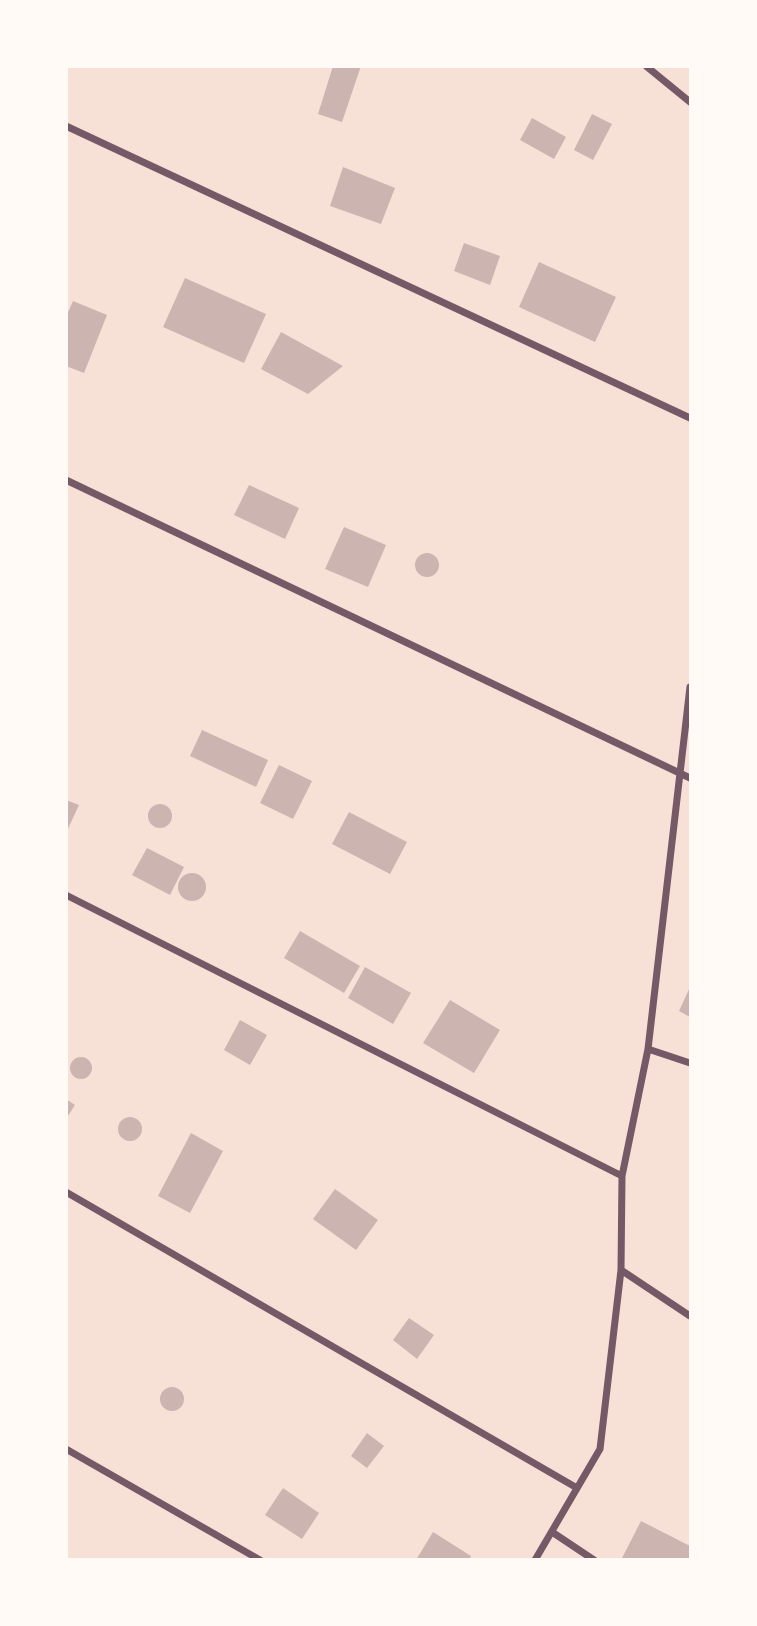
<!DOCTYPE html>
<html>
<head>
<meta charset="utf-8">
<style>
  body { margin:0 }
  #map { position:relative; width:757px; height:1626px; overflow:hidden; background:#f7e1d7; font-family:"IBM Plex Serif",serif }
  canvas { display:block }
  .frame { position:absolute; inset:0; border:68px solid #fffaf5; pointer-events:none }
</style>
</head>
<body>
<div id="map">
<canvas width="757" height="1626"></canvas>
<div class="frame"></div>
</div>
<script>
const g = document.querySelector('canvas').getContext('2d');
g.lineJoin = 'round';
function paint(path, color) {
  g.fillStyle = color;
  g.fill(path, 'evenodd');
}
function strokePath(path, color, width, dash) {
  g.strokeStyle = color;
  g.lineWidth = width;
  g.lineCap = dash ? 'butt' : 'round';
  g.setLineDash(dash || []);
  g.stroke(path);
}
paint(new Path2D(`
  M333 66H361L342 122 318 114Z
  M592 114 612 124 593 160 574 150Z
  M532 118 566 137 554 159 520 140Z
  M343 167 395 188 381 224 330 206Z
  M464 243 500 256 490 285 454 271Z
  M539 262 616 297 595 342 519 307Z
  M185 278 266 314 244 363 163 327Z
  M73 301 107 315 84 373 66 366V317Z
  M281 332 343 366 308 394 261 369Z
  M249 485 299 508 285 539 234 515Z
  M344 527 386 545 368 587 325 569Z
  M415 565a12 12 0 1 1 24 0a12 12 0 1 1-24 0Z
  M202 730 268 760 256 787 190 756Z
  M279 765 312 781 293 819 260 803Z
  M66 800 79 805 66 833Z
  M148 816a12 12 0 1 1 24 0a12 12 0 1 1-24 0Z
  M349 812 407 842 390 874 332 844Z
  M147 848 184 867 170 895 132 875Z
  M178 887a14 14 0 1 1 28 0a14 14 0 1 1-28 0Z
  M300 931 360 966 344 993 284 958Z
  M365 967 411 993 393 1024 348 998Z
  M690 987V1017L679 1011Z
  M450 1000 500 1030 474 1073 423 1043Z
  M240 1020 267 1035 250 1065 224 1050Z
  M70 1068a11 11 0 1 1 22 0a11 11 0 1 1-22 0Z
  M66 1099 75 1105 66 1119Z
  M118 1129a12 12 0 1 1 24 0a12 12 0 1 1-24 0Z
  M191 1133 223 1151 190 1213 158 1196Z
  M335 1189 378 1220 356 1250 313 1219Z
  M409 1318 434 1335 417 1359 393 1340Z
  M160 1399a12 12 0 1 1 24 0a12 12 0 1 1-24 0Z
  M367 1433 384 1446 367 1468 351 1456Z
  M283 1488 319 1513 302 1539 265 1515Z
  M641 1521 690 1546V1560H621Z
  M433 1532 471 1556 469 1560H416Z`), '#ccb4b1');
strokePath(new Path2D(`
  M646 66 690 102
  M66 126 690 418
  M66 480 690 778
  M66 895 622 1176
  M648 1049 690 1063
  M66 1192 577 1488
  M621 1270 690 1316
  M66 1449 260 1560
  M552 1532 594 1560
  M535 1560 600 1449 621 1270 622 1176 648 1049 690 687`), '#755966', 7);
</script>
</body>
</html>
